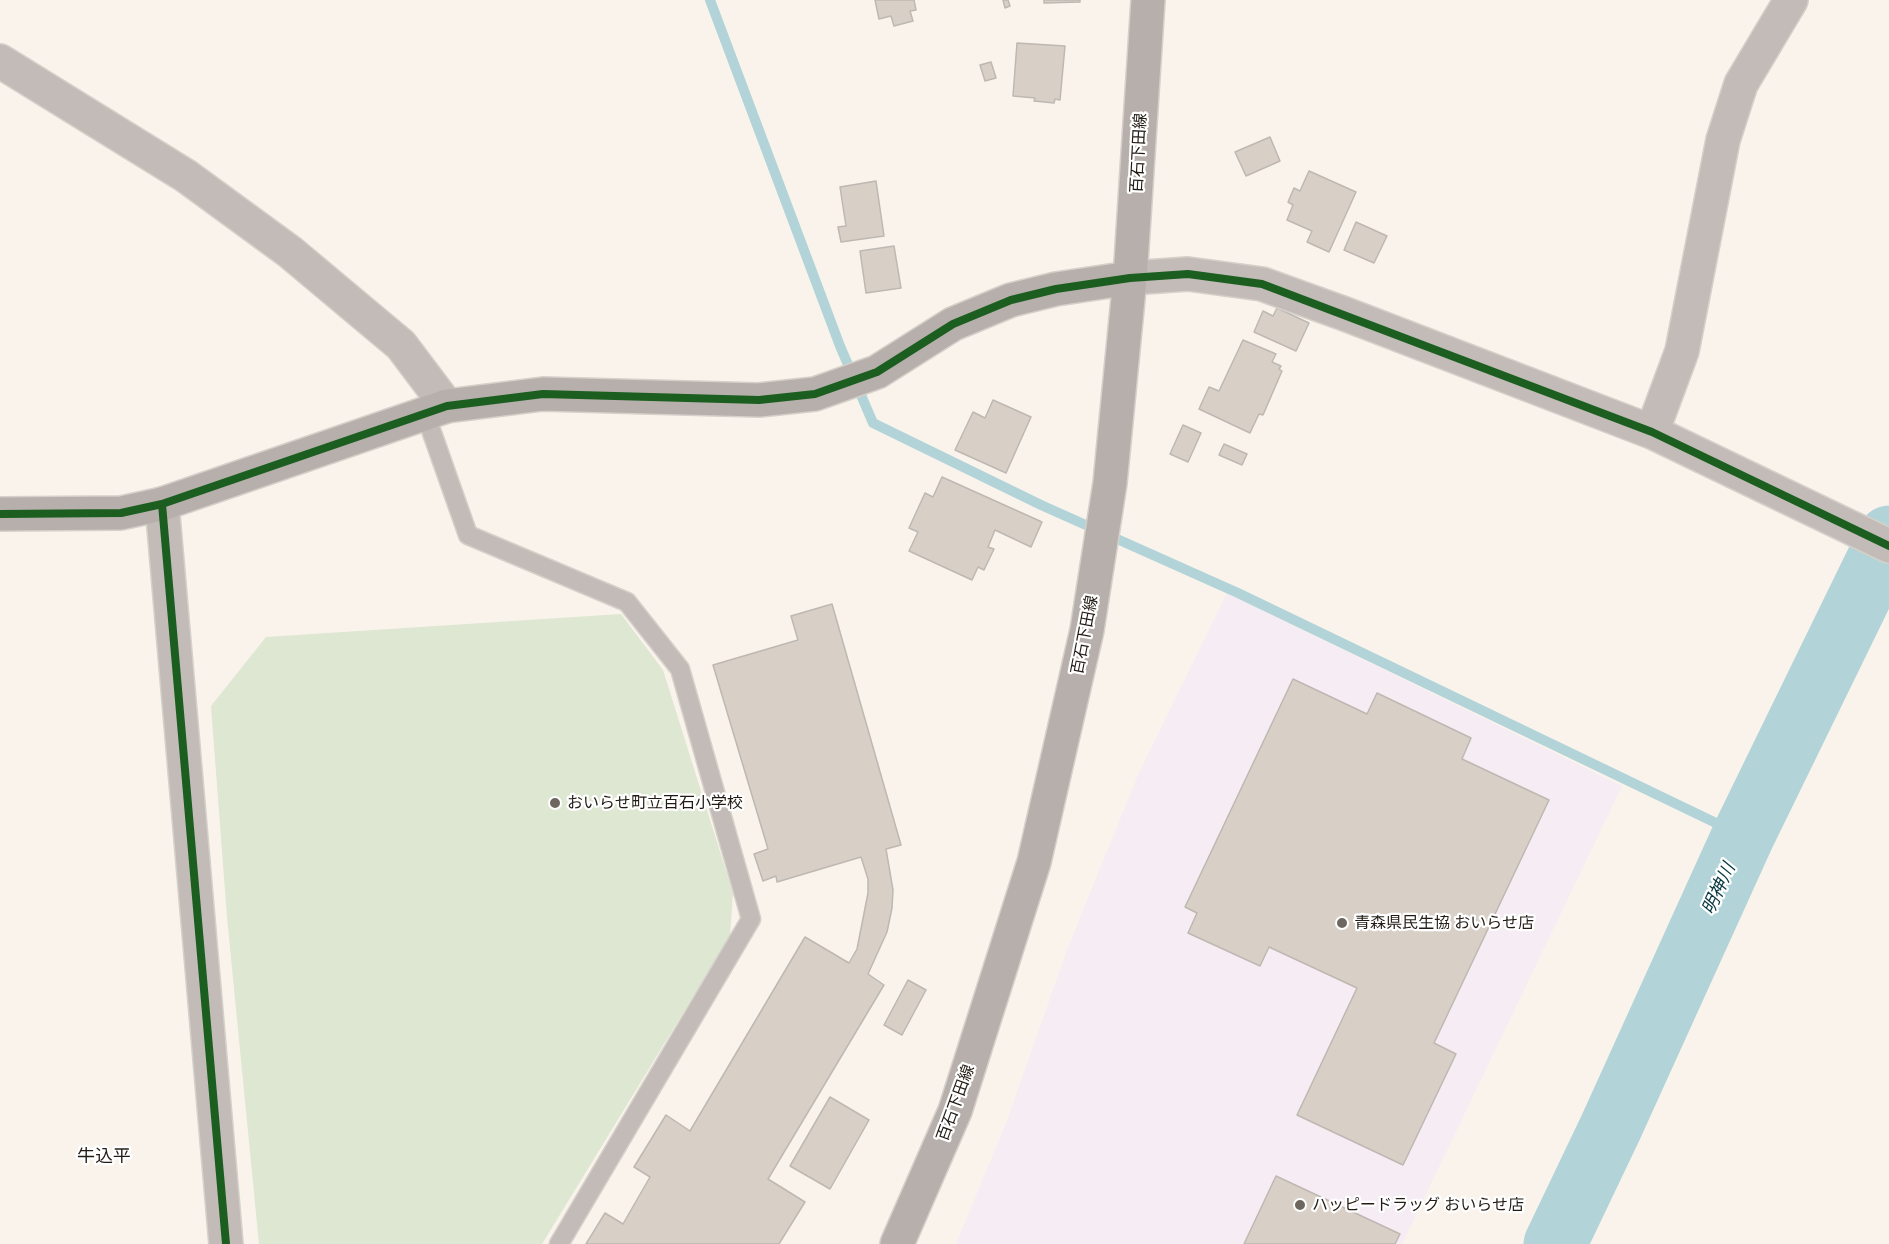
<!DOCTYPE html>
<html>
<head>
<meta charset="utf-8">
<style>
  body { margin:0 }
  canvas { display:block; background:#f9f3ec }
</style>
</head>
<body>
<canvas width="1889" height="1244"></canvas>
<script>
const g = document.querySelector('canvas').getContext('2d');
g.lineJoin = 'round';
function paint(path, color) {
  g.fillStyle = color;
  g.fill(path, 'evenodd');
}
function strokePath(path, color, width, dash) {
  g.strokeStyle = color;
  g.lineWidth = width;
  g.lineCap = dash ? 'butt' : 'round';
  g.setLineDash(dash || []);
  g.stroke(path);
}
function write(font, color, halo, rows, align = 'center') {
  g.font = font + ' Montserrat,"Noto Sans JP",sans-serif';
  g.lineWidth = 4.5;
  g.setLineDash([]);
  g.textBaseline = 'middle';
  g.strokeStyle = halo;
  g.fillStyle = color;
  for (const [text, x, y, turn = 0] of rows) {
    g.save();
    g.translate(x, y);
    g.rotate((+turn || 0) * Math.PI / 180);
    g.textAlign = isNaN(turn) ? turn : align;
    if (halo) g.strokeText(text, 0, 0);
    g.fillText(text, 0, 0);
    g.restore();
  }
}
paint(new Path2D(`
  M1227 593 1622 786 1402 1244H956L1007 1121 1067 950 1138 775Z`), '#f6ecf4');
paint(new Path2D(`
  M621 614 663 670 733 893 730 936 542 1244H259L227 917 211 706 266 637Z`), '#dde7d1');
strokePath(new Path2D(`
  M710 0 840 346 873 423 1041 505 1238 593 1743 836`), '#b2d4d8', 10);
strokePath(new Path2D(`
  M1555 1244 1610 1129 1743 836 1889 537`), '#b2d4d8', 63);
const building = new Path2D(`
  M875 0H914L916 10 910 11 913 21 894 26 891 16 879 19Z
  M1003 0H1008L1010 6 1005 8Z
  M1044 0H1080V2L1044 3Z
  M1017 43 1065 46 1060 100 1055 99 1054 103 1034 101 1035 98 1013 96Z
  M991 62 996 78 985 81 980 65Z
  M1270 137 1280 161 1246 176 1235 152Z
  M1309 171 1356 192 1329 252 1307 242 1312 231 1287 220 1293 205 1288 202 1294 188 1300 191Z
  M876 181 884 236 841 242 838 227 846 226 840 187Z
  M1356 222 1387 236 1374 263 1344 250Z
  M894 246 901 288 866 293 860 251Z
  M1277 308 1309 323 1296 351 1254 332 1263 311 1273 316Z
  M1243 340 1276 354 1272 362 1281 366 1279 369 1282 371 1263 415 1259 414 1250 433 1199 409 1209 387 1219 391Z
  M993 400 1031 417 1006 473 955 450 973 412 985 418Z
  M1183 425 1201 433 1188 462 1170 454Z
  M1224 444 1247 454 1242 465 1219 455Z
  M942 477 1042 522 1031 547 995 530 988 547 994 549 984 570 978 567 972 580 909 551 918 532 909 528 925 493 933 497Z
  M832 604 901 845 886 849 893 890 892 908 887 932 868 974 884 985 768 1179 805 1202 779 1244H586L605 1213 623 1224 650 1177 634 1167 666 1115 690 1131 805 937 849 963 857 949 868 893V879L861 857 777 882 776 876 763 881 754 854 768 849 713 665 798 640 791 616Z
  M1293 679 1367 714 1377 693 1471 738 1462 759 1549 800 1434 1043 1456 1054 1403 1165 1297 1115 1357 988 1269 947 1260 966 1188 933 1197 913 1185 907Z
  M908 980 926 990 902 1035 884 1025Z
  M830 1097 869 1120 830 1189 790 1166Z
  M1276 1176 1400 1234 1395 1244H1244Z`);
paint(building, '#d8d0c7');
strokePath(building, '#beb8b2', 1.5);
const lane = new Path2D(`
  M425 413 468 535 627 602 680 669 751 919 559 1244`);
const street = new Path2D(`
  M0 61 186 176 290 252 401 345 447 406
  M1130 278 1188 274 1262 284 1345 314 1652 432 1889 546
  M1652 432 1682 351 1723 140 1741 84 1791 0
  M162 504 226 1244`);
const secondary = new Path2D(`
  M0 514 121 513 162 504 447 406 543 394 759 400 815 394 877 372 953 324 1011 300 1056 289 1130 278
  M897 1244 955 1111 1034 862 1087 630 1110 483 1130 278 1148 0`);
strokePath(lane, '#d6d0ca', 21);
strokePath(street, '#d6d0ca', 36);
strokePath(secondary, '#d6d0ca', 36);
strokePath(lane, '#c2bbb7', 18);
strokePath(street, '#c2bbb7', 33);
strokePath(secondary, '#b7afab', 33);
strokePath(new Path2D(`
  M162 504 226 1244
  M0 514 121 513 162 504 447 406 543 394 759 400 815 394 877 372 953 324 1011 300 1056 289 1130 278 1188 274 1262 284 1652 432 1889 546`), '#1b5e20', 8);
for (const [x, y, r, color] of [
  [555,803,6,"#6d675f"],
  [1342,923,6,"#6d675f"],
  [1300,1205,6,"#6d675f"]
]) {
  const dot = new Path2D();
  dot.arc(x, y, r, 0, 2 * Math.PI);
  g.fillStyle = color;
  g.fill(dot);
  strokePath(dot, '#fff', 2);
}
write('16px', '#211b13', '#fff', [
  ["百石下田線",1139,153,-87],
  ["百石下田線",1085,635,-79],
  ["百石下田線",956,1103,-70]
]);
write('16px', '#211b13', '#fff', [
  ["おいらせ町立百石小学校",567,803],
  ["青森県民生協 おいらせ店",1354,923],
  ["ハッピードラッグ おいらせ店",1312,1205]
], 'left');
write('italic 18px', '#06383f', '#fff', [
  ["明神川",1719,889,-65]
]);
write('18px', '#211b13', '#fff', [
  ["牛込平",104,1157]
]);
</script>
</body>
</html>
